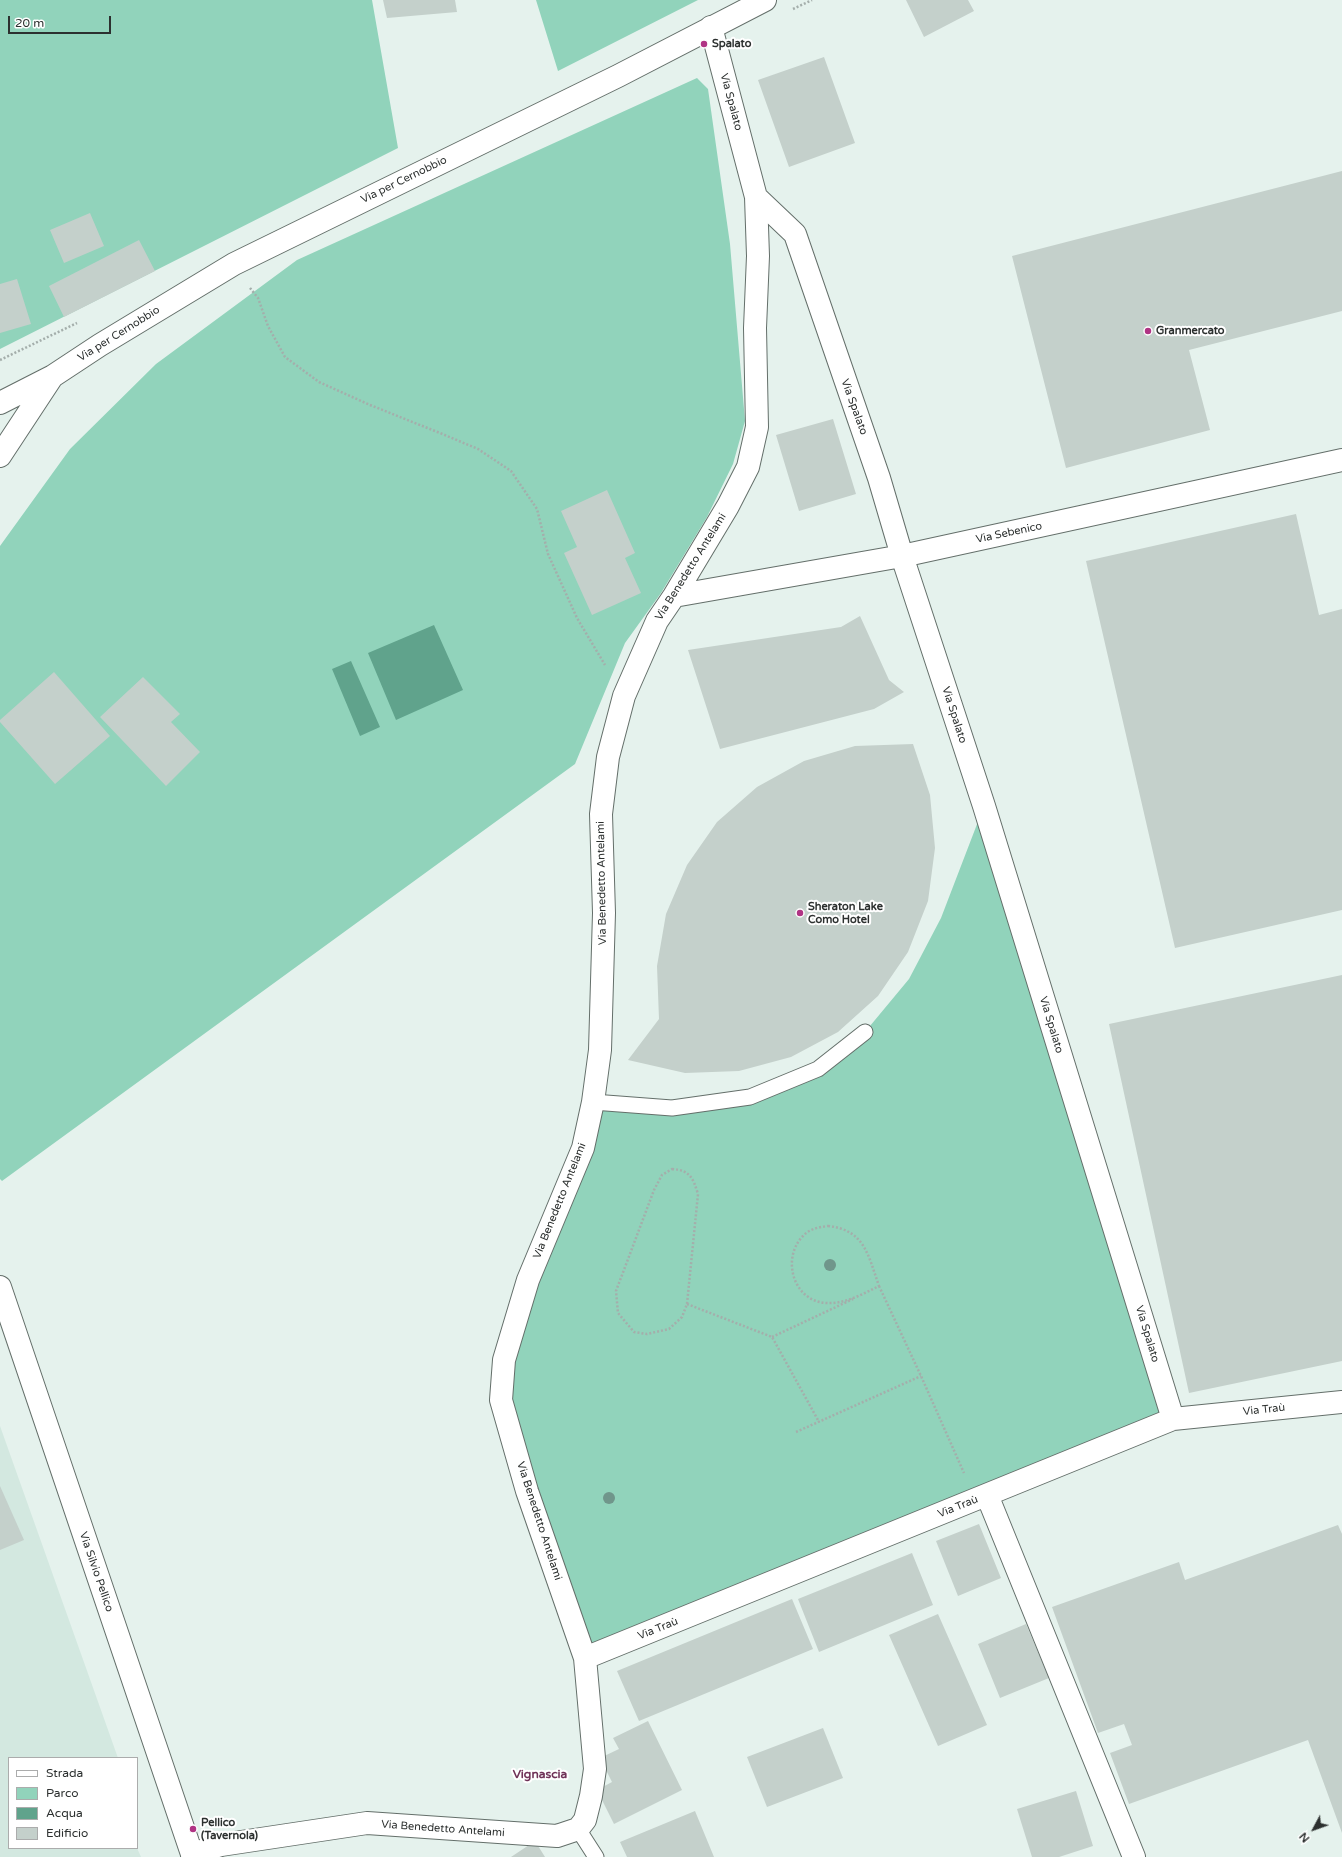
<!DOCTYPE html>
<html>
<head>
<meta charset="utf-8">
<style>
  body { margin:0 }
  #map { position:relative; width:1342px; height:1857px; overflow:hidden; background:#e5f2ed; font-family:"Varela Round",sans-serif }
  canvas { display:block }
  .legend { position:absolute; left:8px; top:1757px; width:130px; height:92px; box-sizing:border-box; background:#fff; border:1px solid #abacac; margin:0; padding:5px 7px; list-style:none; font-size:12px; color:#2c302f }
  .legend li { display:flex; align-items:center; gap:8px; height:20px }
  .legend b { width:20px; border:1px solid #abacac }
  .north { position:absolute; left:1294px; top:1809px; width:40px; height:40px; -webkit-text-stroke:3px #fff; paint-order:stroke; rotate:229deg; font-size:11px; font-weight:700; line-height:16px; text-align:center; color:#2c302f }
  .north::after { content:''; display:block; margin:auto; width:14px; height:18px; background:#2c302f; clip-path:polygon(50% 0,100% 100%,50% 72%,0 100%) }
  .scale { position:absolute; left:8px; top:16px; width:103px; height:18px; box-sizing:border-box; border:2px solid #2c302f; border-top:0; padding-left:5px; font-size:12px; line-height:14px; white-space:nowrap; color:#2c302f; -webkit-text-stroke:3px #fff; paint-order:stroke }
</style>
</head>
<body>
<div id="map">
<canvas width="1342" height="1857"></canvas>
<ul class="legend">
<li><b style="height:5px;background:#fff"></b>Strada</li>
<li><b style="height:11px;background:#91d3bb"></b>Parco</li>
<li><b style="height:11px;background:#60a38c"></b>Acqua</li>
<li><b style="height:11px;background:#c4d0cb"></b>Edificio</li>
</ul>
<div class="north">N</div>
<div class="scale">20 m</div>
</div>
<script>
const g = document.querySelector('canvas').getContext('2d');
g.lineJoin = 'round';
function paint(path, color) {
  g.fillStyle = color;
  g.fill(path, 'evenodd');
}
function strokePath(path, color, width, dash) {
  g.strokeStyle = color;
  g.lineWidth = width;
  g.lineCap = dash ? 'butt' : 'round';
  g.setLineDash(dash || []);
  g.stroke(path);
}
function write(font, color, halo, rows, align = 'center') {
  g.font = font + ' "Varela Round",sans-serif';
  g.lineWidth = 4;
  g.setLineDash([]);
  g.textBaseline = 'middle';
  g.strokeStyle = halo;
  g.fillStyle = color;
  for (const [text, x, y, turn = 0] of rows) {
    g.save();
    g.translate(x, y);
    g.rotate((+turn || 0) * Math.PI / 180);
    g.textAlign = isNaN(turn) ? turn : align;
    if (halo) g.strokeText(text, 0, 0);
    g.fillText(text, 0, 0);
    g.restore();
  }
}
paint(new Path2D(`
  M0 1426 118 1758H9V1848H137L141 1857H0Z`), '#d3e8e0');
paint(new Path2D(`
  M0 0H372L398 148 0 349Z
  M536 0H698L558 71Z
  M697 78 708 89 730 244 745 421 733 464 707 517 661 593 625 643 575 764 2 1181 0 1179V546L70 449 156 364 297 260Z
  M984 806 1173 1419 585 1658 527 1491 504 1360 593 1102 672 1108 749 1097 818 1069 865 1032 909 979 941 918Z`), '#91d3bb');
paint(new Path2D(`
  M434 625 463 690 396 720 368 653Z
  M351 661 380 727 360 736 332 669Z`), '#60a38c');
paint(new Path2D(`
  M383 0H455L457 12 387 18Z
  M906 0H968L974 11 924 37Z
  M824 57 855 143 789 167 758 80Z
  M1342 171V311L1189 350 1210 430 1066 468 1012 256Z
  M90 213 104 246 64 263 50 230Z
  M139 240 155 271 64 317 49 286Z
  M17 279 31 324 0 333V284Z
  M833 419 856 494 799 511 776 435Z
  M607 490 635 553 625 558 641 593 592 615 564 553 577 547 561 511Z
  M1296 514 1319 615 1342 609V910L1175 948 1086 561Z
  M860 616 889 680 904 692 874 709 720 749 688 650 841 627Z
  M54 672 110 736 55 784 0 722V720Z
  M143 677 180 714 171 722 200 752 166 786 100 717Z
  M913 744 930 795 935 848 928 901 908 952 878 996 838 1032 791 1057 739 1071 685 1073 628 1060 659 1019 657 966 666 914 687 865 717 822 757 787 804 761 855 746Z
  M1342 975V1361L1189 1393 1109 1024Z
  M0 1486 24 1540 0 1550Z
  M979 1524 1001 1578 958 1596 936 1541Z
  M1338 1525 1342 1534V1833L1308 1740 1129 1804 1110 1753 1132 1745 1124 1724 1098 1733 1052 1607 1179 1562 1185 1580Z
  M912 1553 933 1605 819 1652 798 1599Z
  M792 1599 813 1649 639 1721 617 1671Z
  M938 1614 987 1725 938 1746 889 1635Z
  M1026 1624 1049 1678 1000 1698 978 1644Z
  M648 1721 682 1790 614 1824 597 1790 612 1782 600 1758 619 1749 613 1738Z
  M823 1728 843 1778 767 1807 747 1757Z
  M1076 1791 1093 1846 1059 1857H1032L1017 1809Z
  M695 1811 714 1857H627L620 1842Z
  M535 1841 545 1857H511Z`), '#c4d0cb');
const lane = new Path2D(`
  M593 1102 672 1108 750 1097 818 1069 865 1032
  M578 1829 596 1857`);
const street = new Path2D(`
  M711 27 756 197 795 234 879 478 902 556 984 806 1173 1419
  M674 596 902 556 1342 460
  M987 1495 1134 1857
  M585 1658 1173 1419 1342 1402
  M192 1854 221 1845 367 1823 557 1836 578 1829 585 1820 591 1796 595 1769 585 1658 527 1491 501 1400 504 1360 528 1280 583 1148 593 1102 600 1050 604 913 601 814 608 757 624 696 657 621 674 596 728 506 748 467 757 427 755 328 758 256 756 197`);
const secondary = new Path2D(`
  M0 403 53 376 100 345 234 264 618 76 765 0
  M0 456 52 377
  M0 1287 193 1857`);
strokePath(lane, '#646f6a', 17);
strokePath(street, '#646f6a', 24);
strokePath(secondary, '#646f6a', 24);
strokePath(new Path2D(`
  M793 9 812 0
  M250 288 258 298 268 326 285 357 319 382 370 405 440 433 478 449 511 471 537 509 548 554 577 618 605 665
  M0 360 77 323
  M672 1169C690 1170 693 1178 698 1194L687 1304 682 1317 669 1329 647 1334 634 1332 618 1313 616 1291 654 1190 662 1175Z
  M828 1226C865 1230 868 1255 879 1286 863 1294 845 1304 827 1303 793 1302 781 1258 803 1236 809 1229 819 1227 828 1226Z
  M879 1286 921 1376 964 1473
  M687 1304 772 1337 819 1422
  M772 1337 853 1299
  M796 1432 921 1376`), '#a4aeab', 2.5, [2, 2]);
strokePath(lane, '#fff', 15);
strokePath(street, '#fff', 22);
strokePath(secondary, '#fff', 22);
g.fillStyle = '#70968b';
for (const [x, y] of [
  [830,1265],
  [609,1498]
]) {
  g.beginPath();
  g.arc(x, y, 6, 0, 2 * Math.PI);
  g.fill();
}
for (const [x, y, r, color] of [
  [704,44,4,"#b03384"],
  [1148,331,4,"#b03384"],
  [800,913,4,"#b03384"],
  [193,1829,4,"#b03384"]
]) {
  const dot = new Path2D();
  dot.arc(x, y, r, 0, 2 * Math.PI);
  g.fillStyle = color;
  g.fill(dot);
  strokePath(dot, '#fff', 1.5);
}
write('bold 11px', '#2c302f', '#fff', [
  ["Spalato",712,44],
  ["Granmercato",1156,331],
  ["Sheraton Lake",808,907],
  ["Como Hotel",808,920],
  ["Pellico",201,1823],
  ["(Tavernola)",201,1836]
], 'left');
write('11px', '#2c302f', '#fff', [
  ["Via Spalato",731,102,75],
  ["Via per Cernobbio",404,180,-26],
  ["Via per Cernobbio",119,334,-32],
  ["Via Spalato",854,407,70],
  ["Via Sebenico",1009,533,-12],
  ["Via Benedetto Antelami",691,567,-58],
  ["Via Spalato",954,715,72],
  ["Via Benedetto Antelami",602,883,-91],
  ["Via Spalato",1051,1025,73],
  ["Via Benedetto Antelami",560,1201,-68],
  ["Via Spalato",1147,1334,73],
  ["Via Traù",1264,1410,-6],
  ["Via Traù",958,1507,-22],
  ["Via Benedetto Antelami",539,1521,72],
  ["Via Silvio Pellico",96,1572,71],
  ["Via Traù",658,1629,-22],
  ["Via Benedetto Antelami",443,1829,4]
]);
write('bold 12px', '#703258', '#fff', [
  ["Vignascia",540,1775]
]);
</script>
</body>
</html>
